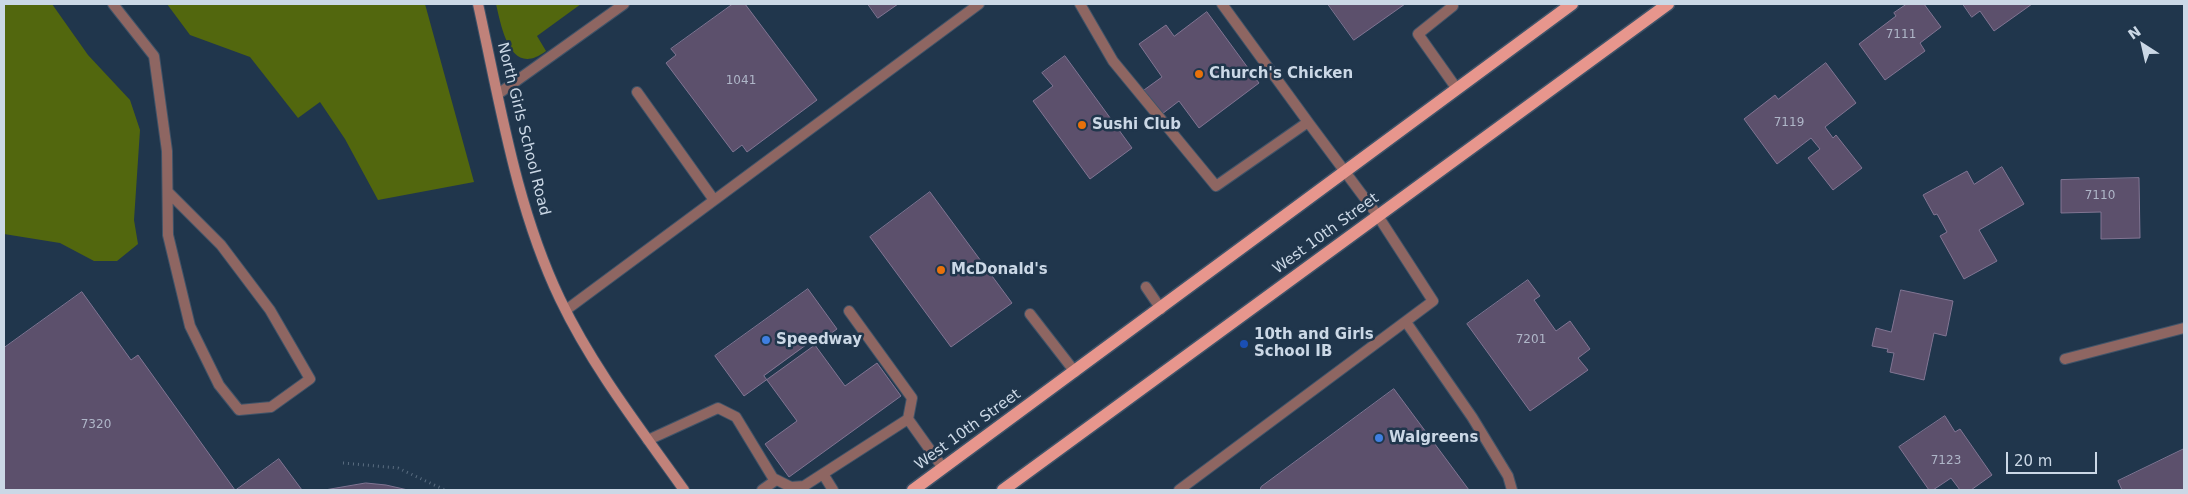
<!DOCTYPE html>
<html>
<head>
<meta charset="utf-8">
<style>
  body { margin:0 }
  #map { position:relative; width:2188px; height:494px; overflow:hidden; background:#20364c; font-family:"DejaVu Sans",sans-serif }
  canvas { display:block }
  .frame { position:absolute; inset:0; border:5px solid #cbd8e6; pointer-events:none }
  .north { position:absolute; left:2118px; top:20px; width:50px; height:50px; -webkit-text-stroke:4px #20364c; paint-order:stroke; rotate:325deg; font-size:14px; font-weight:700; line-height:20px; text-align:center; color:#cbd8e6 }
  .north::after { content:''; display:block; margin:auto; width:18px; height:22px; background:#cbd8e6; clip-path:polygon(50% 0,100% 100%,50% 72%,0 100%) }
  .scale { position:absolute; left:2006px; top:452px; width:91px; height:22px; box-sizing:border-box; border:2px solid #cbd8e6; border-top:0; padding-left:6px; font-size:15px; line-height:18px; white-space:nowrap; color:#cbd8e6; -webkit-text-stroke:4px #20364c; paint-order:stroke }
</style>
</head>
<body>
<div id="map">
<canvas width="2188" height="494"></canvas>
<div class="frame"></div>
<div class="north">N</div>
<div class="scale">20 m</div>
</div>
<script>
const g = document.querySelector('canvas').getContext('2d');
g.lineJoin = 'round';
function paint(path, color) {
  g.fillStyle = color;
  g.fill(path, 'evenodd');
}
function strokePath(path, color, width, dash) {
  g.strokeStyle = color;
  g.lineWidth = width;
  g.lineCap = dash ? 'butt' : 'round';
  g.setLineDash(dash || []);
  g.stroke(path);
}
function write(font, color, halo, rows, align = 'center') {
  g.font = font + ' "DejaVu Sans",sans-serif';
  g.lineWidth = 5;
  g.setLineDash([]);
  g.textBaseline = 'middle';
  g.strokeStyle = halo;
  g.fillStyle = color;
  for (const [text, x, y, turn = 0] of rows) {
    g.save();
    g.translate(x, y);
    g.rotate((+turn || 0) * Math.PI / 180);
    g.textAlign = isNaN(turn) ? turn : align;
    if (halo) g.strokeText(text, 0, 0);
    g.fillText(text, 0, 0);
    g.restore();
  }
}
paint(new Path2D(`
  M4 4H52L88 55 130 100 140 130 134 220 138 244 117 261H94L60 243 4 234Z
  M167 4H425L474 182 378 200 345 139 320 102 298 118 250 57 190 35Z
  M496 4H581L537 36 546 51C511 78 502 30 496 4Z`), '#52670e');
const building = new Path2D(`
  M733 4H745L817 100 747 152 742 145 733 152 666 63 676 55 671 49Z
  M868 4H898L878 18Z
  M1328 4H1405L1354 40Z
  M1907 4H1924L1941 27 1920 43 1925 51 1885 80 1859 44 1896 16 1894 13Z
  M1963 4H2032L1994 31 1980 11 1972 17Z
  M1207 12 1259 83 1199 128 1179 101 1162 114 1144 90 1162 77 1139 44 1166 25 1174 36Z
  M1065 56 1132 148 1090 179 1033 101 1053 86 1042 73Z
  M1826 63 1856 103 1825 127 1833 138 1836 135 1862 168 1833 190 1808 158 1820 149 1811 138 1777 164 1744 119 1775 95 1778 99Z
  M2002 167 2024 204 1979 230 1997 261 1964 279 1940 236 1947 232 1937 214 1934 215 1923 195 1967 171 1974 184Z
  M2139 178 2140 238 2101 239V212L2061 213V180Z
  M930 192 1012 303 951 347 870 237Z
  M1528 280 1540 296 1534 300 1556 331 1570 321 1590 349 1578 358 1588 370 1530 411 1467 324Z
  M808 289 837 329 744 396 715 356Z
  M1901 290 1953 301 1946 336 1934 333 1924 380 1890 372 1894 353 1887 352 1888 349 1872 346 1876 328 1891 332Z
  M82 292 131 360 138 355 235 490H4V348Z
  M812 341 845 386 877 363 901 396 789 477 765 444 797 421 764 376Z
  M1394 389 1469 490H1260L1261 487Z
  M1945 416 1955 432 1960 429 1992 475 1971 490H1960L1951 478 1933 490H1929L1899 447Z
  M2184 449V490H2122L2118 481Z
  M279 459 302 490H236Z
  M366 483 386 485 408 490H325Z`);
paint(building, '#5c506c');
strokePath(building, '#817593', 1);
const service = new Path2D(`
  M113 4 154 56 167 151 168 235 190 326 219 385 239 410 271 407 310 379 270 310 221 245 168 192
  M1080 4 1113 61 1216 186 1308 122 1222 4
  M1453 6 1418 34 1457 89
  M637 92 714 200
  M498 94 624 4
  M1146 287 1161 309
  M566 310 979 4
  M849 311 912 398 908 419 943 468
  M1030 314 1075 372
  M1406 322 1472 417 1508 476 1512 490
  M648 440 718 408 736 417 773 478 791 487 804 486 908 419
  M823 474 833 490
  M762 490 776 480
  M1179 490 1433 301 1378 216 1308 122`);
const minor = new Path2D(`
  M2065 359 2184 328`);
const secondary = new Path2D(`
  M478 4C500 103 516 207 560 299 593 368 640 428 684 490`);
const primary = new Path2D(`
  M913 490 1572 4
  M1003 490 1668 4`);
strokePath(service, '#3f5368', 12);
strokePath(minor, '#3f5368', 12);
strokePath(secondary, '#3f5368', 12);
strokePath(primary, '#3f5368', 15);
strokePath(new Path2D(`
  M343 463 398 468 445 490`), '#5a6d80', 3, [1, 4]);
strokePath(service, '#8e6662', 10);
strokePath(minor, '#8e6662', 10);
strokePath(secondary, '#c0827a', 10);
strokePath(primary, '#e7968d', 12);
for (const [x, y, r, color] of [
  [1199,74,5,"#e8710a"],
  [1082,125,5,"#e8710a"],
  [941,270,5,"#e8710a"],
  [766,340,5,"#3f7fe0"],
  [1244,344,5,"#1a4fb4"],
  [1379,438,5,"#3f7fe0"]
]) {
  const dot = new Path2D();
  dot.arc(x, y, r, 0, 2 * Math.PI);
  g.fillStyle = color;
  g.fill(dot);
  strokePath(dot, '#20364c', 2);
}
write('12px', '#afb6c8', null, [
  ["7111",1901,35],
  ["1041",741,81],
  ["7119",1789,123],
  ["7110",2100,196],
  ["7201",1531,340],
  ["7320",96,425],
  ["7123",1946,461]
]);
write('bold 15px', '#cbd8e6', '#20364c', [
  ["Church's Chicken",1209,74],
  ["Sushi Club",1092,125],
  ["McDonald's",951,270],
  ["10th and Girls",1254,335],
  ["School IB",1254,352],
  ["Speedway",776,340],
  ["Walgreens",1389,438]
], 'left');
write('15px', '#cbd8e6', '#20364c', [
  ["North Girls School Road",523,129,76],
  ["West 10th Street",1326,234,-36],
  ["West 10th Street",968,430,-36]
]);
</script>
</body>
</html>
